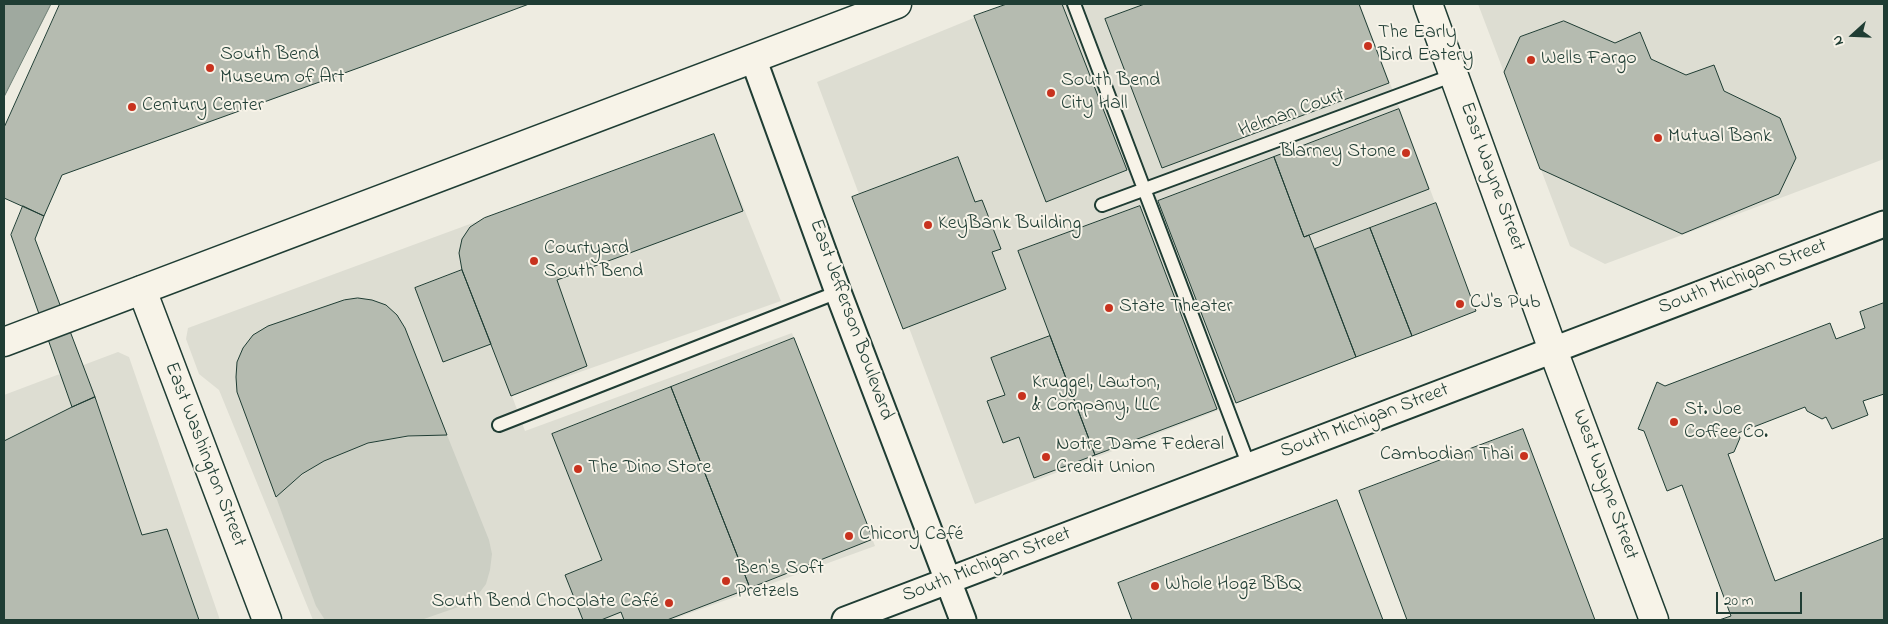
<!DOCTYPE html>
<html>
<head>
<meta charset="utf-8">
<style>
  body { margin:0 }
  #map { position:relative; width:1888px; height:624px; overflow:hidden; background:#eeece1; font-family:"Indie Flower",sans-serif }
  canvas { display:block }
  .frame { position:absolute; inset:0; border:5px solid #1f3d34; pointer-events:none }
  .north { position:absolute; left:1828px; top:10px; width:50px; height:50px; -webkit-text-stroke:4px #f7f3e8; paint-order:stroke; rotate:250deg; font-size:14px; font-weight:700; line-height:20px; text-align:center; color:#1f3d34 }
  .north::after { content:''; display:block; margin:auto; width:18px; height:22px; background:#1f3d34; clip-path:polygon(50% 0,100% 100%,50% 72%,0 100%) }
  .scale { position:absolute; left:1716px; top:592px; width:86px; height:22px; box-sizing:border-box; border:2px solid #1f3d34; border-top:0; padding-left:6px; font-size:15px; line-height:18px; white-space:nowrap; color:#1f3d34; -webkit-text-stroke:4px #f7f3e8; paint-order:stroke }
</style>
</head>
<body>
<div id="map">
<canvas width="1888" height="624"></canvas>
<div class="frame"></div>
<div class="north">N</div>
<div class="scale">20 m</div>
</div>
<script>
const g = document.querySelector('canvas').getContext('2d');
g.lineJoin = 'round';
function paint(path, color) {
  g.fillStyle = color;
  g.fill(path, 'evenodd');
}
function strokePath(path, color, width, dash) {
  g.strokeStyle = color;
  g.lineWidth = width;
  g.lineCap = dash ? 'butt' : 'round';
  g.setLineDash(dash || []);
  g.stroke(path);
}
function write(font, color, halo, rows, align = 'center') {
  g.font = font + ' "Indie Flower",sans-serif';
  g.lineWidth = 4;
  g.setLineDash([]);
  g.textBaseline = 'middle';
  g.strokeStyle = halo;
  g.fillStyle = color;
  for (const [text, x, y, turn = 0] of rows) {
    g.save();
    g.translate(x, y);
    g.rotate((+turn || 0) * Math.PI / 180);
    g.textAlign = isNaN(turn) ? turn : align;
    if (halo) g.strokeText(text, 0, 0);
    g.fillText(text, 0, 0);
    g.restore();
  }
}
paint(new Path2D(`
  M1008 4H1360L1476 311 975 504 817 82Z
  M1478 4H1884V159L1605 264 1570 246Z
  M714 134 781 301 512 396 525 431 792 333 875 546 671 620H313L219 390 199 374 186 339 188 328Z
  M118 352 129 357 220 620H4V395Z`), '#ddddd2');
paint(new Path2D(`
  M447 435 489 540 492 554 490 570 486 584 477 596 464 605 421 620H325L316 606 276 497C330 447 375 437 447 435Z`), '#cccfc4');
const water = new Path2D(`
  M4 4H51L4 97Z`);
paint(water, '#9fa99f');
strokePath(water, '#6c7e74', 1);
const building = new Path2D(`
  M60 4H529L361 67 62 175 44 216 4 198V128Z
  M1007 4H1062L1127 170 1046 202 974 16Z
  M1145 4H1359L1389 83 1162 168 1105 19Z
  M1564 21 1615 43 1640 32 1651 59 1686 75 1714 65 1724 91 1780 118 1796 158 1779 194 1682 234 1540 169 1504 72 1520 37Z
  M1399 109 1429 189 1304 237 1274 157Z
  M714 134 743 211 557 280 587 366 511 396 462 270 459 253 462 239 470 227 484 218Z
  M958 157 975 202 982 200 1001 249 992 252 1006 289 903 329 852 197Z
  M1274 157 1304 237 1309 235 1356 357 1236 403 1158 201Z
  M1436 203 1476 311 1412 336 1370 228Z
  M23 206 44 216 35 239 95 397 72 407 11 235Z
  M1140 206 1217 409 1095 455 1018 251Z
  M1370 228 1412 336 1356 357 1315 249Z
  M462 270 491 344 443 362 415 288Z
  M358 298 372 300 386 305 397 315 405 328 447 435 408 436 368 443 324 461 302 474 276 497 237 392 236 377 237 362 243 348 253 335 268 326 344 300Z
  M1884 303V394L1863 401 1868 415 1832 429 1826 417 1822 419 1807 411 1805 407 1738 433 1740 438 1734 452 1728 454 1775 581 1884 538V620H1719L1731 616 1682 485 1667 491 1644 431 1638 429 1657 382 1665 386 1830 323 1836 339 1865 328 1860 312Z
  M1050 336 1095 455 1034 478 1019 437 1003 443 987 401 1005 395 991 358Z
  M794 338 873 539 750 588 671 387Z
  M671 387 750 588 667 620H624L621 612 601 620H583L565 575 602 560 552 434Z
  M95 397 142 535 167 529 199 620H4V441L72 407Z
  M1523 429 1595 620H1407L1359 491Z
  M1337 500 1383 620H1132L1118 583Z`);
paint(building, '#b5bbb0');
strokePath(building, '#1f3d34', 1);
const lane = new Path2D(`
  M1074 4 1249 466
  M1102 205 1454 75
  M499 425 838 292`);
const street = new Path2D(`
  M753 58 838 292 963 620
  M845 620 1884 224`);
const secondary = new Path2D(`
  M1428 4 1553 350 1654 620
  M142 290 267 620`);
const primary = new Path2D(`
  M4 342 897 4`);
strokePath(lane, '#1f3d34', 16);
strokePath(street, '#1f3d34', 29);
strokePath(secondary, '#1f3d34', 31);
strokePath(primary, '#1f3d34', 31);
strokePath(lane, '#f7f3e8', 12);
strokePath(street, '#f7f3e8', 25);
strokePath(secondary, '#f7f3e8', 28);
strokePath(primary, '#f7f3e8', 28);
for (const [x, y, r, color] of [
  [1368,46,5,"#c8321e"],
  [1531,60,5,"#c8321e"],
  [210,68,5,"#c8321e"],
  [1051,93,5,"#c8321e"],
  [132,107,5,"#c8321e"],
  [1658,138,5,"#c8321e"],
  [1406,153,5,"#c8321e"],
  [928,225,5,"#c8321e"],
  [534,261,5,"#c8321e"],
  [1460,304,5,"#c8321e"],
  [1109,308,5,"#c8321e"],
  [1022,396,5,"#c8321e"],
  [1674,422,5,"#c8321e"],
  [1524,456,5,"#c8321e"],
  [1046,457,5,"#c8321e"],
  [578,469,5,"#c8321e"],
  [849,536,5,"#c8321e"],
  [726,581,5,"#c8321e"],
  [1155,586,5,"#c8321e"],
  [669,603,5,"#c8321e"]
]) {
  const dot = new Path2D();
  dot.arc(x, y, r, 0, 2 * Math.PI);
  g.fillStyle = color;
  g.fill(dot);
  strokePath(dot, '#f7f3e8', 2);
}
write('20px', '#1f3d34', '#f7f3e8', [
  ["The Early",1378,34],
  ["Bird Eatery",1378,57],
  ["South Bend",220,56],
  ["Museum of Art",220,79],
  ["Wells Fargo",1541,60],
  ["South Bend",1061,82],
  ["City Hall",1061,105],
  ["Century Center",142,107],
  ["Mutual Bank",1668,138],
  ["Blarney Stone",1396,153,"right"],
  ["KeyBank Building",938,225],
  ["Courtyard",544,250],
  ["South Bend",544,273],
  ["CJ's Pub",1470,304],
  ["State Theater",1119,308],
  ["Kruggel, Lawton,",1032,384],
  ["& Company, LLC",1032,407],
  ["St. Joe",1684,411],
  ["Coffee Co.",1684,434],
  ["Notre Dame Federal",1056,446],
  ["Credit Union",1056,469],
  ["Cambodian Thai",1514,456,"right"],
  ["The Dino Store",588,469],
  ["Chicory Café",859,536],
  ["Ben's Soft",736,570],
  ["Pretzels",736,593],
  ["Whole Hogz BBQ",1165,586],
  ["South Bend Chocolate Café",659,603,"right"]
], 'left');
write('20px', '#1f3d34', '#f7f3e8', [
  ["Helman Court",1292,114,-20],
  ["East Wayne Street",1491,177,70],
  ["South Michigan Street",1743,278,-21],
  ["East Jefferson Boulevard",850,320,70],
  ["South Michigan Street",1365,422,-21],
  ["East Washington Street",204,455,69],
  ["West Wayne Street",1604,485,70],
  ["South Michigan Street",987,566,-21]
]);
</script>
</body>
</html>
